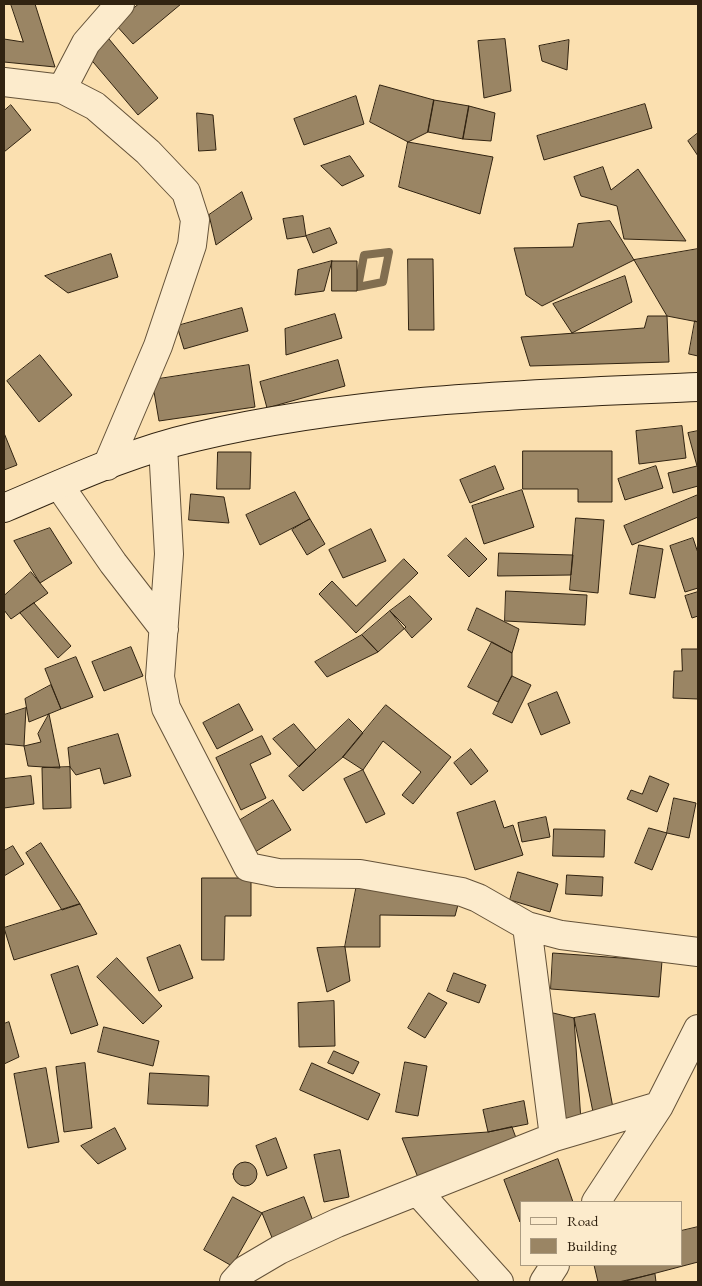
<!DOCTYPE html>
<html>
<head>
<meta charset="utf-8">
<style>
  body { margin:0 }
  #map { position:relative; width:702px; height:1286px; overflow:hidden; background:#fbe0b0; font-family:"EB Garamond",serif }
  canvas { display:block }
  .frame { position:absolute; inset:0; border:5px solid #312311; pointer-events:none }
  .legend { position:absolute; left:520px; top:1201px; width:162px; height:65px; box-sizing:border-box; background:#fcebcc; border:1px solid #ab9b81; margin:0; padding:6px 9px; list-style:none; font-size:15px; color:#312311 }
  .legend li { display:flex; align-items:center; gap:10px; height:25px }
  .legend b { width:25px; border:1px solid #ab9b81 }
</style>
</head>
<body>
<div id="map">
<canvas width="702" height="1286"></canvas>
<div class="frame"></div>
<ul class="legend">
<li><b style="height:6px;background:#fcebcc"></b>Road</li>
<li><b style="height:14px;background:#9a8564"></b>Building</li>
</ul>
</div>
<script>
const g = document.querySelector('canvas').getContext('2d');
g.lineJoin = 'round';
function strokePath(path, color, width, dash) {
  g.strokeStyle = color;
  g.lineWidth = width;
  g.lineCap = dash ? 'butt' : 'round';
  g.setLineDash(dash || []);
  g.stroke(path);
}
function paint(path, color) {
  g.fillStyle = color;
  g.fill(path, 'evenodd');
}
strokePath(new Path2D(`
  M389 252 383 282 358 287 364 255Z`), '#816e50', 8);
const building = new Path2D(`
  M11 4H35L55 67 4 62V39L23 42Z
  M139 4H181L133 44 115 24Z
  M109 39 158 98 138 115 88 56Z
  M505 39 511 91 484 98 478 41Z
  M569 40 567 70 542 61 539 46Z
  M380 85 434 100 428 132 408 142 370 122Z
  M356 96 364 124 304 145 294 119Z
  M434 100 469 106 463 139 428 132Z
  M645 104 652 128 544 160 537 136Z
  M11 105 31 130 4 152V111Z
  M469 106 495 113 491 141 463 139Z
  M197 113 213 115 216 150 199 151Z
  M698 133V156L688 141Z
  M408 142 493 157 480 214 399 187Z
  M350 156 364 176 342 186 321 166Z
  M603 167 611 190 638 169 686 241 624 239 617 206 581 196 574 177Z
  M242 192 252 219 216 245 209 215Z
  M303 216 306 236 287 239 283 219Z
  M610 221 634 260 542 306 526 295 514 248 573 247 578 224Z
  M330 228 337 243 313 253 306 236Z
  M698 249V322L667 316 634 260Z
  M111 254 118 277 68 293 45 276Z
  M408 259H433L434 330H409Z
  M332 261H357V291H332Z
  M332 261 324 291 295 295 298 270Z
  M625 276 632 302 572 333 553 304Z
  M242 308 248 331 184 349 177 326Z
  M335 314 342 338 286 355 285 329Z
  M648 316H667L669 362 530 366 521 337 644 328Z
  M695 321 698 322V356L689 354Z
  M40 355 72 395 39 422 7 381Z
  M338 360 345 386 267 408 260 382Z
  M249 365 255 407 159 421 152 380Z
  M682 426 686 458 639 464 636 431Z
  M698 431V486L673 493 668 473 697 466 688 433Z
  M4 433 17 465 4 470Z
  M523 451H612V502H578V489H523Z
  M218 452H251L250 489H217Z
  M495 466 504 489 470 503 460 480Z
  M656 466 663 488 625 500 618 479Z
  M522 490 534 527 484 544 472 506Z
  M295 492 310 519 260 545 246 515Z
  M191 494 224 497 229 523 189 520Z
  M698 495V517L632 545 624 526Z
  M576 518 604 520 598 593 570 590Z
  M310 519 325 544 307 555 292 530Z
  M50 528 72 563 40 583 14 541Z
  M371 529 386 561 343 578 329 550Z
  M466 538 487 559 469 577 448 556Z
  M693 538 698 553V588L685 592 670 546Z
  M639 545 663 549 655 598 630 594Z
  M499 553 573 555 571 575 498 576Z
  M404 559 418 573 356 633 319 594 332 581 356 606Z
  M31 572 48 593 11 619 4 610V596Z
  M506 591 587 595 585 625 505 621Z
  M698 592V616L692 618 685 596Z
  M410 596 432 619 412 638 390 611Z
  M34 603 71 646 58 658 20 613Z
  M477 608 519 629 512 653 468 630Z
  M390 611 406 627 378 652 362 635Z
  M362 635 378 652 327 677 315 662Z
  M492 642 512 653V676L498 702 468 687Z
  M131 647 143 676 104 691 92 662Z
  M682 649H698V699L673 698 674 671H682Z
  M76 657 93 697 61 709 45 669Z
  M512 676 531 685 512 723 493 714Z
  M51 685 61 709 29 722 25 699Z
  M557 692 570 723 541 735 528 704Z
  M239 704 253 730 217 749 203 723Z
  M386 705 451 757 413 804 402 795 421 772 383 741 363 770 343 757Z
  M26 708 24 746 4 744V715Z
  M49 714 60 768 28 766 24 746 41 742 38 734Z
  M349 719 363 733 343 757 303 791 289 776Z
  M294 724 316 750 299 767 273 739Z
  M118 734 131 776 104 784 100 768 76 775 70 767 68 748Z
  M262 736 271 754 250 764 266 798 241 810 216 758Z
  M471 749 488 771 471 785 454 763Z
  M70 767 71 808 43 809 42 768Z
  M363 770 385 814 366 823 344 779Z
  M31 776 34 804 4 808V779Z
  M650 776 669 784 657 812 627 799 631 790 642 794Z
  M674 798 696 803 689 838 667 833Z
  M273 800 291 830 255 852 237 822Z
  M495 801 504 828 513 825 523 855 475 870 457 813Z
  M546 817 550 837 522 842 518 823Z
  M649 828 667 833 652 870 635 863Z
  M554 829 605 830 604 857 553 856Z
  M41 843 80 904 62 910 26 853Z
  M13 846 24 864 4 876V851Z
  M518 872 558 884 550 912 510 900Z
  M567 875 603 877 602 896 566 894Z
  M202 878H251V916H225L224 960H202Z
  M357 884 459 901 455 916 380 915V947H345Z
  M80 904 97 934 14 960 4 928Z
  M180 945 193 978 159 991 147 958Z
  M345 947 350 981 327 992 317 948Z
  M553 953 662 961 659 997 551 989Z
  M117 958 162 1006 143 1024 97 977Z
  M78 966 98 1025 71 1034 51 975Z
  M454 973 486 985 479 1003 447 991Z
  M429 993 447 1003 425 1038 408 1028Z
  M334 1001 335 1046 299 1047 298 1003Z
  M549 1012 574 1018 581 1121 560 1123Z
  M595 1014 614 1113 594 1117 574 1018Z
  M9 1022 19 1057 4 1064V1024Z
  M104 1027 159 1041 153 1066 98 1052Z
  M334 1051 359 1062 353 1074 328 1063Z
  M405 1062 427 1066 418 1116 396 1112Z
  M85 1063 92 1128 64 1132 56 1067Z
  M312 1063 380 1094 368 1120 300 1090Z
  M46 1068 59 1142 28 1148 14 1074Z
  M150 1073 209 1076 208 1106 148 1104Z
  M524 1101 528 1124 488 1132 483 1110Z
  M512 1127 519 1146 419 1180 402 1138 488 1132Z
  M115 1128 126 1149 98 1164 81 1146Z
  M276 1138 287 1168 267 1176 256 1146Z
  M340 1150 349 1197 324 1202 314 1155Z
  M558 1159 573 1202H521L520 1222 504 1180Z
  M233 1174a12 12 0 1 1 24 0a12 12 0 1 1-24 0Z
  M233 1197 262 1213 232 1266 204 1250Z
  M304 1197 316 1229 275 1245 262 1213Z
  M698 1227V1262L622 1282H598L594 1265H681V1231Z
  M655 1274 656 1282H619Z`);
paint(building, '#9a8564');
strokePath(building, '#312311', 1);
const street = new Path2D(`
  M4 82 62 89 95 106 148 152 186 192 195 220 192 245 158 346 107 466
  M62 89 86 43 120 4
  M163 446 169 554 160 677 166 708 248 867 278 873 360 874 462 892 478 898 527 926 561 935 698 952
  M59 485 113 563 164 629
  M527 926 554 1137
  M418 1192 499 1282
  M596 1202 659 1106 698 1029
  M234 1282 245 1270 279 1250 337 1223 554 1137 659 1106
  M544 1282 555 1265`);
const secondary = new Path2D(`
  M4 508C66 482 129 452 195 437 359 398 530 394 698 387`);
strokePath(street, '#645239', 30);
strokePath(secondary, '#312311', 30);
strokePath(street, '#fcebcc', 28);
strokePath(secondary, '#fcebcc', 28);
</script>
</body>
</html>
